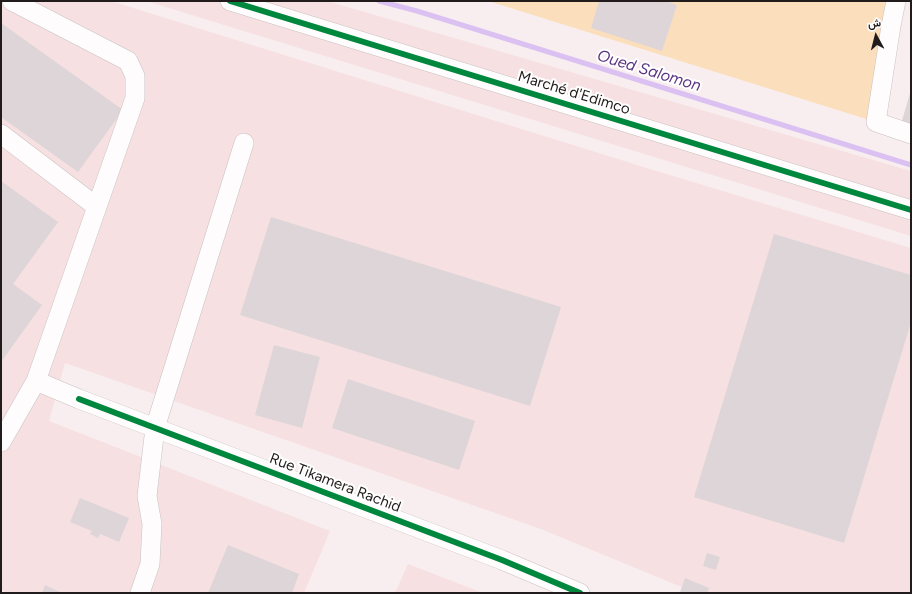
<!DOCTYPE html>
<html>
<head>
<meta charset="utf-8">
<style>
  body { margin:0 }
  #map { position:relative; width:912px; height:594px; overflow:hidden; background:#f9eeef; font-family:Figtree,Vazirmatn,sans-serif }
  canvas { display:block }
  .frame { position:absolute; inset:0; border:2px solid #221b1c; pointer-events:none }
  .north { position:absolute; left:856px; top:16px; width:40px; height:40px; -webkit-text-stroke:3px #fff; paint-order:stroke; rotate:353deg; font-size:11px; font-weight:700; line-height:16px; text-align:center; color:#221b1c }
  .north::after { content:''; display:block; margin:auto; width:14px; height:18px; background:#221b1c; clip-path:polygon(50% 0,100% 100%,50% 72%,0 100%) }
</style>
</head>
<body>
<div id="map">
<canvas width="912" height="594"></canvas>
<div class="frame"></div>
<div class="north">ش</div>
</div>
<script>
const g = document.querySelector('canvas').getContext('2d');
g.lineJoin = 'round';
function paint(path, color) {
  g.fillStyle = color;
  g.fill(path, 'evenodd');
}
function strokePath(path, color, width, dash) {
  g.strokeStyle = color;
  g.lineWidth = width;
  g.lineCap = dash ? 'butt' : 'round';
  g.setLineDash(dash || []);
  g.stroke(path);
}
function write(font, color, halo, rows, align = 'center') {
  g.font = font + ' Figtree,sans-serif';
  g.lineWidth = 4;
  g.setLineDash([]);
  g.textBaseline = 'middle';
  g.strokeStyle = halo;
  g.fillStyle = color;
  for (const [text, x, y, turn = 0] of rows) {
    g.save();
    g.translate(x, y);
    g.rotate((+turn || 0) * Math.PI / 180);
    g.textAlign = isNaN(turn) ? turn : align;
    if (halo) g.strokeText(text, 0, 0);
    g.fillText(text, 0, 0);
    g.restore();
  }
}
paint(new Path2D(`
  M1 1H111L650 169 911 248V593H696L541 529 65 363 49 421 330 531 304 593H6L1 589Z
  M146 1H327L911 171V236Z
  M408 564 483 593H395Z`), '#f6e0e2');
paint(new Path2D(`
  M488 1H898L879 123Z`), '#fbdfbc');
strokePath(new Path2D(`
  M379 1 417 11 911 165`), '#dac1f2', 5);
paint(new Path2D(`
  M599 1H666L677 5 662 51 591 28Z
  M1 23 123 110 78 172 1 117Z
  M911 90V126L901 124Z
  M1 181 58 222 13 284 42 305 1 362Z
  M271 217 561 307 530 406 240 315Z
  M774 234 911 275V322L844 543 694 497Z
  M274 345 320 357 302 428 255 415Z
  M348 379 475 421 459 470 332 428Z
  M80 498 129 518 119 542 100 534 98 538 90 534 92 531 70 522Z
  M228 545 299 574 292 593H208Z
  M707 553 720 557 716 570 703 566Z
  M685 578 709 588 707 593H683L680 592Z
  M45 585 62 593H42Z`), '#ded5d8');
const minor = new Path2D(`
  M230 1 911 210
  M896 1 891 26 876 122 911 134
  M1 134 97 207
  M36 381 79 399 502 560 580 593
  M1 442 36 381 135 98V76L128 61 12 1
  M140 593 150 564 152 524 147 496 155 428 244 143`);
strokePath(minor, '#cac1c2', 20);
strokePath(minor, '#fefcfd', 19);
strokePath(new Path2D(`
  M230 1 911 210
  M79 399 502 560 580 593`), '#00873e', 6);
write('15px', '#221b1c', '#fff', [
  ["Marché d'Edimco",574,93,17],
  ["Rue Tikamera Rachid",335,483,21]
]);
write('italic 16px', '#5b3384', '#fff', [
  ["Oued Salomon",649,71,17]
]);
</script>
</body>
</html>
